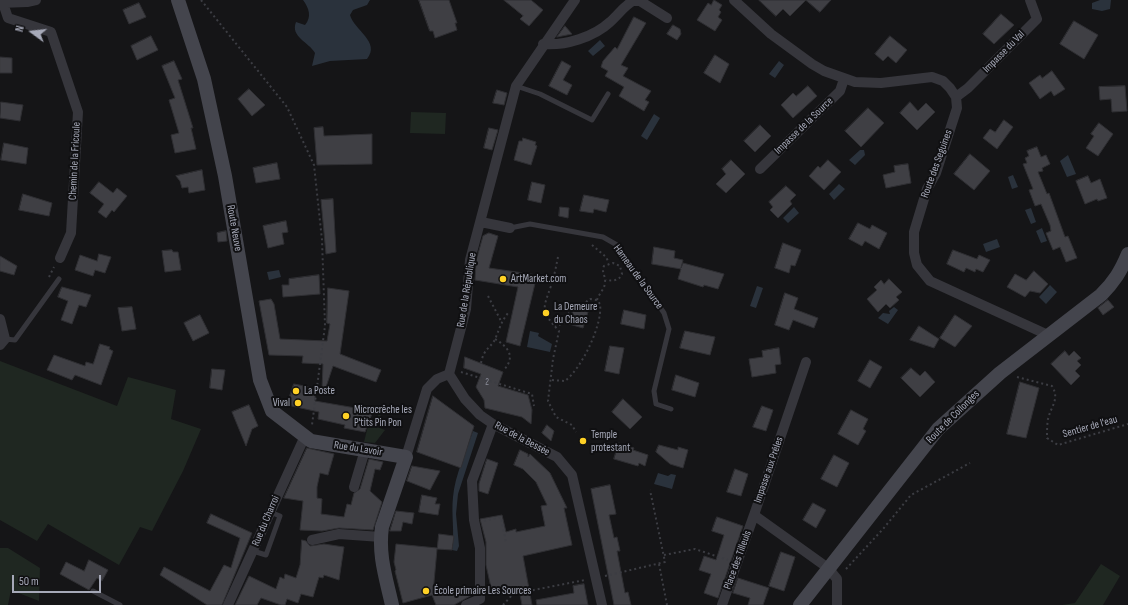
<!DOCTYPE html>
<html>
<head>
<meta charset="utf-8">
<style>
  body { margin:0 }
  #map { position:relative; width:1128px; height:605px; overflow:hidden; background:#151517; font-family:"Sofia Sans Condensed",sans-serif }
  canvas { display:block }
  .north { position:absolute; left:12px; top:12px; width:40px; height:40px; -webkit-text-stroke:3px #101012; paint-order:stroke; rotate:285deg; font-size:11px; font-weight:700; line-height:16px; text-align:center; color:#a6a9b8 }
  .north::after { content:''; display:block; margin:auto; width:14px; height:18px; background:#a6a9b8; clip-path:polygon(50% 0,100% 100%,50% 72%,0 100%) }
  .scale { position:absolute; left:12px; top:575px; width:89px; height:18px; box-sizing:border-box; border:2px solid #a6a9b8; border-top:0; padding-left:5px; font-size:12px; line-height:14px; white-space:nowrap; color:#a6a9b8; -webkit-text-stroke:3px #101012; paint-order:stroke }
</style>
</head>
<body>
<div id="map">
<canvas width="1128" height="605"></canvas>
<div class="north">N</div>
<div class="scale">50 m</div>
</div>
<script>
const g = document.querySelector('canvas').getContext('2d');
g.lineJoin = 'round';
function paint(path, color) {
  g.fillStyle = color;
  g.fill(path, 'evenodd');
}
function strokePath(path, color, width, dash) {
  g.strokeStyle = color;
  g.lineWidth = width;
  g.lineCap = dash ? 'butt' : 'round';
  g.setLineDash(dash || []);
  g.stroke(path);
}
function write(font, color, halo, rows, align = 'center') {
  g.font = font + ' "Sofia Sans Condensed",sans-serif';
  g.lineWidth = 4;
  g.setLineDash([]);
  g.textBaseline = 'middle';
  g.strokeStyle = halo;
  g.fillStyle = color;
  for (const [text, x, y, turn = 0] of rows) {
    g.save();
    g.translate(x, y);
    g.rotate((+turn || 0) * Math.PI / 180);
    g.textAlign = isNaN(turn) ? turn : align;
    if (halo) g.strokeText(text, 0, 0);
    g.fillText(text, 0, 0);
    g.restore();
  }
}
paint(new Path2D(`
  M411 112 446 113 445 134 410 133Z
  M0 361 117 406 128 377 176 390 171 419 201 429 183 471 152 531 140 527 119 565 48 524 37 541 0 520Z
  M379 413 381 414 377 427 385 430 375 443 364 442 368 426 374 428Z
  M0 548H8L40 568 39 601 11 590 8 605H0Z
  M1101 564 1120 576 1103 605H1062L1075 603Z`), '#1f2721');
paint(new Path2D(`
  M303 0H370L367 5 353 10 350 15C354 30 381 42 367 59L330 61 312 66 315 53C309 42 290 37 296 22L305 25C312 17 309 8 303 0Z
  M1100 0H1111L1110 9 1102 11 1092 9V3Z
  M600 40 605 46 593 56 588 51Z
  M779 61 784 65 775 78 769 74Z
  M654 114 660 118 647 140 641 136Z
  M860 150H864L865 155 855 165 849 160Z
  M1068 155 1076 174 1067 177 1060 161Z
  M1013 175 1018 187 1012 189 1008 177Z
  M839 184 845 189 834 200 829 194Z
  M794 207 799 213 788 223 783 218Z
  M1031 208 1036 222 1031 224 1025 210Z
  M1042 228 1047 241 1041 243 1036 231Z
  M997 239 1000 247 986 252 983 244Z
  M279 270 281 277 269 280 267 272Z
  M1050 285 1057 292 1046 304 1039 297Z
  M757 286 763 288 756 308 750 306Z
  M894 307 898 310 888 324 878 318 883 313 890 314 889 311Z
  M530 331 539 333 538 336 552 344 550 352 527 347Z
  M473 431 478 433 458 494 456 514 459 546 457 551 452 550C455 532 451 515 453 497 455 475 466 452 473 431Z
  M658 473 668 476 671 474 676 475 672 489 654 484Z`), '#2a323c');
const building = new Path2D(`
  M419 0H449L457 23H455L457 30 435 38 433 31H430Z
  M504 0H531L543 10 529 26 520 19 523 16Z
  M714 0 722 5 719 10 721 12 718 17 722 20 715 31 697 20 708 3 711 5Z
  M759 0H806L790 16 783 9 776 16Z
  M806 0H831L820 12Z
  M139 3 146 17 129 24 123 10Z
  M1001 14 1014 25 994 44 983 34Z
  M634 17 646 23 621 65 628 68 623 76 651 91 645 100 649 102 644 111 619 96 624 87 605 76 608 71 601 67 603 61 615 47 617 49Z
  M1074 21 1098 35 1084 59 1060 44Z
  M673 25 680 29 681 34 677 40 667 34Z
  M565 26 572 34 557 37Z
  M151 36 158 50 137 60 131 46Z
  M890 36 907 50 896 63 888 56 883 61 875 54Z
  M715 55 729 64 720 83 704 73Z
  M0 57 12 58V73H0Z
  M174 61 182 79 178 80 193 128H191L196 149 175 153 171 135 179 133 169 100 175 98 162 66Z
  M562 61 571 66 563 80 572 85 567 95 549 86Z
  M1052 71 1065 89 1054 96 1051 91 1040 99 1029 83 1040 75 1042 78Z
  M808 86 817 96 793 118 781 105 793 93 796 96Z
  M1125 86 1127 111 1112 112 1111 99 1100 100 1099 87Z
  M249 89 265 105 252 116 238 99Z
  M497 90 507 93 504 105 493 103Z
  M1 102 23 105 20 121 0 118Z
  M910 102 918 111 926 103 935 112 917 130 900 113Z
  M868 108 884 123 861 147 845 131Z
  M1004 120 1013 127 997 149 983 138 990 129 995 132Z
  M1099 123 1113 134 1098 156 1086 148 1094 136 1091 134Z
  M760 125 771 136 755 152 744 141Z
  M323 127 324 136 372 134V164L317 165 314 128Z
  M489 128 498 130 492 150 484 148Z
  M523 138 536 142 535 145 537 146 531 165 514 160 519 141H522Z
  M4 143 28 148 26 164 1 160Z
  M1037 147 1041 157 1046 155 1050 164 1042 168 1043 171 1038 172 1047 194 1049 193 1065 237 1068 236 1077 258 1066 262 1060 247 1053 250 1046 233 1051 231 1050 225 1041 204 1035 206 1029 190 1033 189 1023 164 1027 163 1025 158 1029 156 1027 151Z
  M970 154 990 171 974 190 954 174Z
  M731 160 745 174 726 193 716 184 726 174 722 169Z
  M828 160 841 172 824 190 809 176 818 166 820 168Z
  M277 163 280 179 256 183 253 168Z
  M908 164 911 183 886 188 883 175 895 172 894 166Z
  M202 170 205 190 189 193 188 187 182 188 180 181 176 176Z
  M1088 176 1091 183 1100 179 1107 198 1098 201 1097 199 1085 204 1076 181Z
  M99 182 113 193 117 188 127 196 114 212 112 210 106 218 98 212 104 204 90 193Z
  M532 182 545 185 541 203 528 200Z
  M786 186 796 195 790 201 792 204 778 218 770 210 773 207 769 202Z
  M23 194 52 203 49 216 19 210Z
  M584 195 609 200 606 212 594 209 593 213 580 211Z
  M333 199 336 252 326 254 321 200Z
  M560 207 569 208 568 218 559 216Z
  M286 221 288 232 282 233 284 244 268 248 263 226Z
  M858 223 870 229 872 225 887 233 879 249 865 241 862 246 849 239Z
  M226 231 227 241 218 242 217 233Z
  M489 233 498 236 489 268 537 275 520 346 506 342 518 287 475 280 476 261 483 236Z
  M783 243 801 250 795 266 791 265 789 273 775 268Z
  M654 247 675 251 674 258 683 260 681 268 683 263 724 274 718 289 704 285 703 287 678 279 681 269 652 264Z
  M172 250 173 252H178L181 270 165 272 162 251Z
  M953 250 977 259 979 255 990 260 983 272 976 269 975 272 966 268 964 272 947 264Z
  M99 254 111 257 105 273 95 270 93 276 75 270 80 255 97 261Z
  M0 256 17 266 14 275 0 271Z
  M1034 271 1048 284 1040 293 1030 291 1025 297 1007 287 1015 274 1026 280Z
  M319 275 320 294 283 297 282 285H289V279Z
  M889 279 902 292 896 297 899 300 890 308 886 304 878 312 867 299 877 290 874 287 881 280 884 284Z
  M62 287 91 295 86 307 79 305 72 324 61 320 68 301 58 297Z
  M328 288 349 291 340 354 381 370 376 382 333 366 325 390 322 389 323 364 302 363 303 356 269 355 259 301 271 299 274 304 280 339 327 341 330 324 327 323Z
  M785 293 798 298 794 309 818 318 814 328 793 320 789 330 775 325Z
  M1108 300 1114 307 1103 315 1098 308Z
  M132 307 136 329 122 331 118 308Z
  M574 308 588 312 583 328 569 324Z
  M624 310 646 315 644 329 621 324Z
  M200 315 209 333 193 341 184 323Z
  M955 315 972 326 955 347 940 338Z
  M919 326 939 339 934 348 910 340Z
  M685 331 715 337 710 355 680 348Z
  M100 344 110 347 109 349 113 351 101 385 75 375 72 380 47 370 54 355 85 366 86 362 93 364Z
  M610 346 624 348 619 374 605 371Z
  M779 348 781 364 775 365 776 373 752 377 749 359 763 357 762 351Z
  M1065 351 1069 356 1074 351 1081 358 1077 361 1081 365 1075 371 1080 376 1071 385 1051 364Z
  M465 357 503 372 498 386 528 395 532 410 531 424 522 417 485 408 484 400 476 387 481 374 464 368Z
  M870 360 882 367 870 388 858 381Z
  M911 368 920 376 925 371 935 382 920 397 901 378Z
  M212 369 225 370 222 390 210 388Z
  M676 375 699 383 695 397 672 390Z
  M1020 382 1039 388 1026 438 1007 434Z
  M294 384 315 388V401L373 411 365 432 344 428 345 425 318 419 319 412 287 405Z
  M433 396 474 426 461 468 417 452Z
  M623 399 642 417 630 429 612 412Z
  M249 405 258 426 252 429 246 446 232 412Z
  M762 406 773 410 766 431 753 427Z
  M851 410 868 419 863 429 866 431 858 445 838 434Z
  M547 425 554 431 551 441 542 433Z
  M619 443 634 448 633 450 648 455 645 466 639 463 638 466 614 459Z
  M659 445 678 450V447L688 450 683 468 670 464 656 452Z
  M307 448 334 454 328 475 320 473 317 487V498L322 499 321 514 344 517 347 504 351 505 354 493 360 489 369 459 383 462 380 470 375 469 370 491 382 502 373 530 339 528 322 531 300 530 303 501 284 498Z
  M520 450 528 454V457L530 454 550 473 567 508H564L572 545 523 556 532 605H522L519 590 499 595 498 591 492 592 486 565V542L480 519 502 515 506 532 516 529V532L545 526 541 506 547 505 536 482 523 469 514 465Z
  M834 455 849 463 837 487 821 479Z
  M487 459 498 463 488 494 479 491V484Z
  M412 466 440 471 430 490 407 481Z
  M735 469 748 474 741 496 727 492Z
  M610 485 616 514 609 515 614 538 617 537 620 551H617L625 593 628 592 631 605H614L591 489Z
  M422 495 437 498 435 504H440L438 515 419 512Z
  M813 503 826 510 816 528 803 520Z
  M396 511 414 513 412 524 403 522 401 531H390Z
  M211 514 252 533 222 605H207L160 575 164 567 210 591 224 565 231 568 240 538 207 523Z
  M717 517 743 526 718 598 704 593 711 574 699 570 704 556 716 560 724 535 712 531Z
  M439 534 454 536 452 550 437 549 433 593 472 595 454 605H436L432 595 403 603 395 571 396 570 394 562 396 544 437 548Z
  M302 540 306 541 310 546 324 544 344 547 339 580 324 575 323 578 319 577 313 597 301 594 298 603 287 599 285 605H281L261 598 257 605H235L249 576 276 589 280 577 284 579 285 574 296 578 300 565Z
  M781 552 795 557 784 591 769 586Z
  M89 560 108 570 102 581 97 578 89 590 60 574 66 562 84 571Z
  M738 578 769 588 763 605H748L750 598 733 593Z
  M584 584 588 605H537L536 600 574 593 573 586Z`);
paint(building, '#3f3f44');
strokePath(building, '#2f2f33', 1);
strokePath(new Path2D(`
  M201 0 287 107 314 165 322 240 325 326 312 425
  M592 245 606 257 609 263
  M558 257C556 267 554 277 551 286 542 311 541 311 559 331L553 359 548 401 556 417 572 425 576 432
  M49 277 54 267
  M488 296 501 321
  M597 300C599 293 605 289 605 282 606 276 601 273 604 266L613 263 620 266 622 274C619 281 613 281 606 280
  M495 339C508 347 516 356 504 370
  M481 363C484 347 492 348 496 337 500 327 502 320 509 312
  M461 372 532 394 534 406
  M1017 377 1052 386C1060 399 1051 406 1048 419 1047 425 1047 432 1047 438L1058 445 1128 424
  M552 380 565 381C582 368 603 324 600 304L597 300 590 299 581 306 573 305 571 308 565 322 555 327
  M484 521 501 517 506 542
  M664 555 695 549 728 560
  M659 564 667 605
  M846 569 883 529 911 495 970 463
  M605 576 665 562 650 490
  M503 605 513 594 585 580`), '#3c3d43', 2, [2, 3]);
strokePath(new Path2D(`
  M516 86 540 94 592 120 608 94
  M510 228 530 224 541 226 603 237 617 245 664 313 669 329 654 391 656 404 671 409
  M5 339 15 340 59 279
  M253 551 266 555 280 516 270 512
  M93 591 120 605`), '#36363c', 5);
strokePath(new Path2D(`
  M734 0 771 34 812 64 824 71 855 82 881 83 932 77 943 81 950 88 956 97 957 108 936 173 927 189 914 232V253L917 265 930 281 1048 335
  M0 3 27 2 36 0
  M3 3 8 18 51 32 78 112 71 233 60 258
  M543 44C565 46 594 37 610 22 618 15 624 6 633 1H640L667 18
  M956 97 968 88 1037 19 1030 0
  M760 169 840 91 844 79
  M481 222 510 228
  M0 319 5 339 0 345
  M806 362 754 515 828 568 837 579V605
  M449 374 466 309 470 260 516 86 575 0
  M449 374 465 399 480 415 493 424 557 457 572 475 602 605
  M406 457 427 389 437 379 449 374
  M354 487 365 450
  M312 540 339 534 381 537
  M228 605 305 436
  M466 605 480 599V548L474 520 472 481 493 424
  M722 605 754 515`), '#36363c', 10);
strokePath(new Path2D(`
  M178 0 204 79 225 176 260 380 272 411 311 441 406 457 382 527C378 555 386 578 392 605
  M800 605 938 429 1000 373 1101 295C1114 282 1121 271 1128 254`), '#44454d', 14);
for (const [x, y, r, color] of [
  [503,279,4,"#ffd125"],
  [546,313,4,"#ffd125"],
  [296,391,4,"#ffd125"],
  [298,403,4,"#ffd125"],
  [346,416,4,"#ffd125"],
  [583,441,4,"#ffd125"],
  [426,591,4,"#ffd125"]
]) {
  const dot = new Path2D();
  dot.arc(x, y, r, 0, 2 * Math.PI);
  g.fillStyle = color;
  g.fill(dot);
  strokePath(dot, '#101012', 1.5);
}
write('9px', '#8c8e9b', null, [
  ["2",487,383]
]);
write('11px', '#a6a9b8', '#101012', [
  ["Impasse du Val",1004,52,-45],
  ["Impasse de la Source",804,126,-44],
  ["Chemin de la Fricoule",75,161,-87],
  ["Route des Seguines",937,164,-70],
  ["Route Neuve",234,228,80],
  ["Hameau de la Source",638,277,54],
  ["Rue de la République",467,290,-81],
  ["Route de Collonges",953,417,-45],
  ["Sentier de l'eau",1090,427,-16],
  ["Rue de la Bessée",522,439,28],
  ["Rue du Lavoir",358,449,9],
  ["Impasse aux Prêles",769,470,-71],
  ["Rue du Charroi",266,521,-67],
  ["Place des Tilleuls",738,560,-70]
]);
write('11px', '#a6a9b8', '#101012', [
  ["ArtMarket.com",511,279],
  ["La Demeure",554,307],
  ["du Chaos",554,320],
  ["La Poste",304,391],
  ["Vival",290,403,"right"],
  ["Microcrêche les",354,410],
  ["P'tits Pin Pon",354,423],
  ["Temple",591,435],
  ["protestant",591,448],
  ["École primaire Les Sources",434,591]
], 'left');
</script>
</body>
</html>
